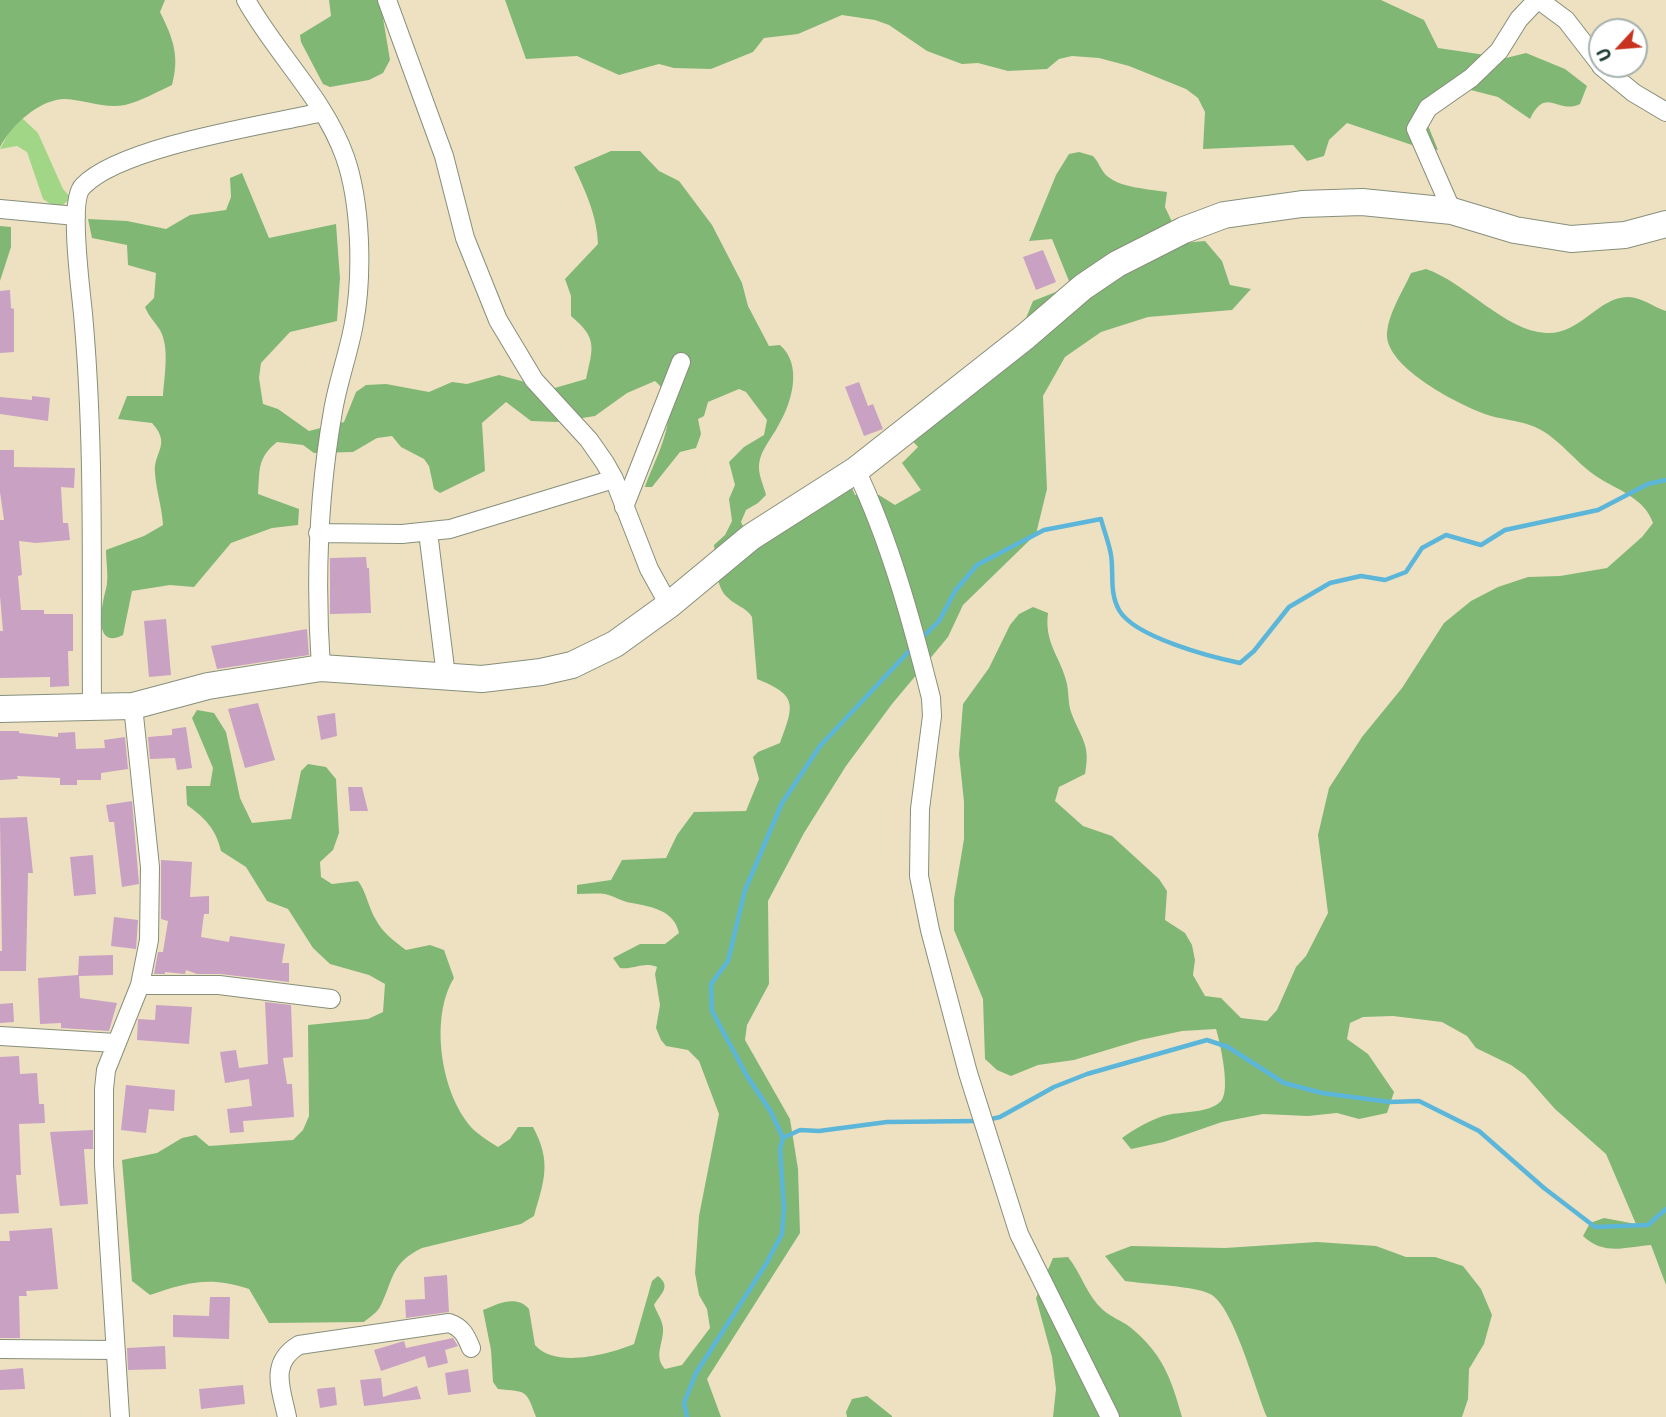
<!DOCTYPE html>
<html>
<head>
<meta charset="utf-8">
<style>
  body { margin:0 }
  #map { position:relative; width:1666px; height:1417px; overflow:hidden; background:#eee1c2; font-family:"Playpen Sans",sans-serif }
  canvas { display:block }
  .north { position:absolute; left:1588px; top:18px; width:60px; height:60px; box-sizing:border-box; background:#fff; border:2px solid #a5b1ae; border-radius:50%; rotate:244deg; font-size:16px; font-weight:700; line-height:24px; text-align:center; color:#1f3d34 }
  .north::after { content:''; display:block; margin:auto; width:21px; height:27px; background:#c8321e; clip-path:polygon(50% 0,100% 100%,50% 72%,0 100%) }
</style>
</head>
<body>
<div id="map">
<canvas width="1666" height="1417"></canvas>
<div class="north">U</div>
</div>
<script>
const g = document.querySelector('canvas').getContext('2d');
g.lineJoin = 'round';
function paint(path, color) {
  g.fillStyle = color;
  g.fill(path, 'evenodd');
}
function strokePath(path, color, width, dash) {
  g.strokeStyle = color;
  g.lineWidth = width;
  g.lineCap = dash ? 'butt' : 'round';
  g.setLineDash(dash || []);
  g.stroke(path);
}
paint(new Path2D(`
  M22 118 38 133 63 189 71 198 58 209 43 199 27 152 17 146 0 149 10 130Z`), '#a2d687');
paint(new Path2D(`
  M0 0H165L160 12C173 38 180 56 172 85 157 92 141 101 125 105 105 109 85 100 65 99 39 99 11 126 0 147Z
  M329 0H380L390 60 383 73 369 80 330 87 323 84 301 42 300 35 331 16Z
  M505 0H1381L1424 20 1438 48 1506 58 1526 53 1565 69 1587 86 1580 104C1558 115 1546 85 1530 119L1498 97 1467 89 1425 118 1438 150 1412 145 1347 123 1329 140 1324 156 1307 161 1293 145 1203 149 1205 112 1198 98 1186 89 1129 66 1099 58 1072 56 1059 59 1047 69 1008 71 978 63 962 64 927 51 889 25 875 20 842 15 798 34 764 38 753 52 711 69 674 68 659 64 619 75 577 56 526 59Z
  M611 151H640L659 171 679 181 712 225 742 283 748 306 769 346 780 345C803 365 792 403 778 426 771 440 759 451 759 468 759 476 764 487 766 495L758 503 746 510 741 522 746 532 844 470 855 495H879L895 505 921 490 902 463 918 447 896 423 1024 323 1033 301 1071 286 1052 239 1029 241 1056 175 1069 154 1079 152 1093 156C1099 162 1101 171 1107 176 1121 188 1149 189 1167 192L1165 207 1182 243 1205 241 1222 261 1230 285 1251 289 1232 310 1148 317 1101 332 1065 357 1043 396 1047 489 1036 534 963 605 948 637 892 704 846 766 804 833 768 901 769 984 747 1025 745 1040 790 1119 798 1169 800 1233 707 1379 721 1417H536C526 1389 527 1392 498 1389L493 1382 491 1350 483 1310C497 1304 517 1294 529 1309L535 1345C555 1369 610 1354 634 1344L652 1281 658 1276C672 1287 660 1294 654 1305 657 1313 662 1319 663 1328 664 1343 653 1356 665 1369L682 1365 710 1328 707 1309 699 1295 695 1273 699 1216 719 1114 699 1061 688 1050 666 1046 661 1040 656 1028 660 1005 655 974 657 967C644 961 633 970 620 968L613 958 640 944H665L679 933C674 910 652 907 632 903 623 902 614 896 605 894 596 893 586 894 577 894V885L611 880 622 860 666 858 677 835 694 812 746 811 759 779 753 757 758 752 780 743C795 704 797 695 757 679L752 617C746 607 734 605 726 596 715 584 716 561 714 545L725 535 732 521 729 499 735 485 729 462 744 447 764 435 767 420 746 392 739 389 708 402 704 416 698 419 701 434 696 448 680 452 652 487H645C656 456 686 407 655 381L627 393 595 416 557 422 531 421 506 402 482 423 485 471 440 493 434 489 429 466 424 459 401 447 392 436 377 438 353 452 314 453 303 445 277 442C257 458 260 470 258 494L299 509 298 525 272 528 231 543 194 587 170 585 132 591 123 635C92 651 102 603 106 589 109 578 106 562 106 550L144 536 163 525C162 507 156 490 155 473 153 452 172 445 152 423L118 419 127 396H163C164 377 170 348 160 330 155 322 149 317 145 307L154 298 156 273 128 265 127 245 92 238 88 219 127 221 166 229 190 215 226 210 231 197 230 178 242 173 269 238 336 224 340 278 337 321 290 332 261 363 259 378 263 404 278 409 309 431 344 422 356 392 366 385 386 384 429 392 452 382 467 384 499 375 551 389 586 379C593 347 598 339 571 316V296L565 279 598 244C597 216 586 192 574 167Z
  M0 226 11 227V247L0 281Z
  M1426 269C1465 282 1505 331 1546 333 1580 335 1598 297 1628 297 1642 297 1653 307 1666 311V1285L1651 1245C1624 1247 1605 1256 1583 1236L1590 1223 1604 1218 1636 1224 1606 1154 1555 1109 1525 1075 1511 1065 1476 1048 1467 1036 1442 1022 1393 1016 1363 1017 1350 1023 1347 1039 1368 1054 1394 1092 1387 1113 1359 1119 1337 1113 1308 1116 1263 1114 1222 1122 1164 1142 1131 1149 1122 1138C1134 1129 1149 1121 1163 1116 1179 1111 1209 1114 1221 1101 1231 1090 1220 1042 1216 1029L1182 1031 1140 1040 1074 1060 1038 1065 1011 1076 997 1070 985 1059 983 999 954 930V899L964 839V802L959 754 963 704 989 668 1010 625 1019 614 1033 607 1048 613C1044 644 1061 657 1067 684 1069 694 1068 703 1071 712 1081 739 1091 744 1085 774L1059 787 1055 801 1083 826 1112 836 1159 879 1167 891 1165 920 1185 933 1192 945 1195 960 1193 975 1205 996 1221 998 1241 1018 1267 1021 1277 1010 1296 967 1306 956 1328 913 1318 835 1329 788 1362 737 1402 688 1444 623 1471 601 1498 587 1528 577 1560 576 1607 568 1642 537 1653 523C1645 499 1620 491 1599 478 1576 464 1560 438 1535 427 1521 421 1506 420 1491 416 1462 407 1383 367 1387 332 1389 312 1403 291 1411 273Z
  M197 710 214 713 226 732 240 798 252 823 291 819 301 771 308 764 326 767 336 779 339 833 333 850 320 862 321 877 332 884 358 881C367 893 368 907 376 920 383 933 394 941 406 950L430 945 444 950 454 978C429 1018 441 1098 475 1131 482 1137 490 1142 498 1147L510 1139 518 1127H533C552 1162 544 1181 534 1216L521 1224 422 1248C391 1263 394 1278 381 1305 378 1312 370 1317 364 1322L269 1323 249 1289C210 1276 188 1282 150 1295L132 1281 122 1160 157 1153 182 1138 196 1135 209 1146 293 1140 303 1130 309 1116 308 1025 368 1019 383 1012 385 984 369 975 330 964 313 948 288 909 267 901 246 867 221 851C216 829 205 818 187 805L186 786H210L213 768 192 718Z
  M1317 1242 1376 1246 1406 1257H1435L1463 1266 1481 1289 1492 1315 1484 1344 1469 1369 1468 1399 1462 1417H1267C1255 1389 1235 1311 1212 1295 1199 1286 1143 1284 1125 1281L1105 1256 1131 1246 1225 1248Z
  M1068 1257C1081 1273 1087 1296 1103 1310 1111 1317 1122 1321 1130 1327 1163 1354 1171 1378 1182 1417H1053L1056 1389 1052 1357 1036 1298 1053 1258Z
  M867 1396 892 1416V1417H847L846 1412 852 1399Z`), '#81b774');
strokePath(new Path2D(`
  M920 640 939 621 955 591 977 565 1044 530 1101 519C1104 531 1109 543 1111 555 1114 573 1109 592 1119 610 1134 637 1211 657 1240 663L1254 651 1289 607 1330 583 1361 576 1385 580 1406 572 1422 548 1446 535 1481 545 1505 530 1598 510 1648 484 1666 480
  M987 1120 1000 1117 1054 1087 1087 1074 1207 1040 1228 1047 1284 1083 1322 1093 1390 1102 1419 1101 1479 1131 1544 1188 1595 1227 1648 1225 1666 1209
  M783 1138 800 1130 819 1131 887 1122 979 1121
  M687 1417 684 1403 696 1373 766 1264 782 1234 784 1208 780 1149 783 1138 771 1112 747 1076 712 1011 711 984 728 961 745 890 782 803 820 746 912 648`), '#5bb6d9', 4.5);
paint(new Path2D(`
  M1043 250 1056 282 1036 290 1023 257Z
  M10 290 11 308 14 309V352L0 353V291Z
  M859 382 868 406 873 404 883 429 864 436 845 387Z
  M32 396 50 398 48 421 0 414V397L32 400Z
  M0 450H14V467L75 468 74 488 61 487 63 523H68L70 540 36 543 19 541 22 575 18 576 21 610H44V614H73V651H68L69 686 50 687V677L0 678V631H3L0 596V520H4L0 492Z
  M366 557 367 568H369L371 613 330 614V558Z
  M166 619 171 675 149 677 144 621Z
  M307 629 309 655 217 669 211 646Z
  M258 703 275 760 245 768 228 709Z
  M335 713 337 736 321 740 317 716Z
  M186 727 192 768 177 770 175 758 150 759 148 737 172 735V729Z
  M0 731H19V733L58 737V733L75 732 76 749 105 748 104 740 125 737 128 769 101 773V780H77V785H60V778L17 776 18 779 0 780Z
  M348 787H362L368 811H350Z
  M132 801 139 884 122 887 114 822H109L106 805Z
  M27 817 33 873H28L26 971H0V951H2L0 818Z
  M93 855 96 894 74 896 70 857Z
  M161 860 192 862 190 897 209 896V914H204L201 937 229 942 230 936 285 944 282 963H289V982L220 974H197L186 970 185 974 165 972V974H154L158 952H163L168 921 161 919Z
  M114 917 138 920 136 949 111 946Z
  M113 955V975L79 976 80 998 117 1003 109 1031 61 1028V1023L40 1024 38 978 78 975 79 956Z
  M265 1002 291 1005 293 1057 283 1058 287 1084H292L294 1117 243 1121 244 1132 230 1133 227 1109 252 1106 249 1079 225 1083 220 1052 236 1050 239 1068 268 1064Z
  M13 1003 14 1022 0 1023V1004Z
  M156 1005 192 1007 189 1044 137 1040 138 1019 155 1020Z
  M19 1056 20 1074 37 1073 39 1104H44L45 1123 19 1124 21 1175H16L19 1213 0 1214V1057Z
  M126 1085 175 1090 174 1111 149 1109 146 1133 121 1130Z
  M93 1130V1149H84L88 1204 60 1206 50 1132Z
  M52 1228 58 1289 26 1291 27 1296H19L20 1338H0V1241H10L9 1231Z
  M447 1275 449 1312 406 1318 405 1300 425 1299 424 1277Z
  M210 1297H230L229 1339 173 1337V1315L209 1316Z
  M453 1338 458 1346 445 1350 448 1363 428 1368 425 1356 381 1371 374 1350 404 1341 406 1348Z
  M165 1346 166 1369 128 1370 127 1348Z
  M23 1368 25 1389 0 1390V1370Z
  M468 1369 471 1392 448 1395 445 1373Z
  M381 1378 383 1397 417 1386 421 1399 364 1406 360 1380Z
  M243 1385 245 1404 201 1409 199 1389Z
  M335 1387 337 1405 320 1408 317 1389Z`), '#c8a1c3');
const street = new Path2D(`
  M246 0C276 54 324 98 345 157 361 203 363 274 354 323 349 352 338 381 333 411 318 496 315 581 321 668
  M387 0 444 156 465 238 498 320 534 380 589 440 605 463 614 479 649 569 669 605
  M1539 0 1566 20 1600 64
  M1601 66 1634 93 1666 112
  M0 209 76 216
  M1452 211 1416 129 1428 108 1471 78 1499 51 1519 19 1537 0
  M856 470C890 541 912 622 931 698L932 716 920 809 919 876 930 930 968 1073 1019 1234 1110 1417
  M624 507 681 362
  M428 532 446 676
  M318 533 402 534 450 529 614 479
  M92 708C91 577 95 445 83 314 81 291 68 200 83 186 122 146 266 125 323 112
  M140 985H219L331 999
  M0 1036 116 1043
  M0 1349 114 1350
  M120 1417 104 1165V1089L106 1070 140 985 149 940 150 867 133 706
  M287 1417C281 1388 269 1363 299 1345L449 1323C463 1328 466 1336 471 1348`);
const secondary = new Path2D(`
  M0 709 133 706 208 686 321 668 482 679 541 672 572 665 615 644 669 605 751 537 856 470 1026 336 1083 287 1117 264 1184 230 1224 215 1302 204 1362 202 1452 211 1515 230 1571 239 1625 235 1666 224`);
strokePath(street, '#868f7b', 20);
strokePath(secondary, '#868f7b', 28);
strokePath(street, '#fff', 18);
strokePath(secondary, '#fff', 26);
</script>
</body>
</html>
